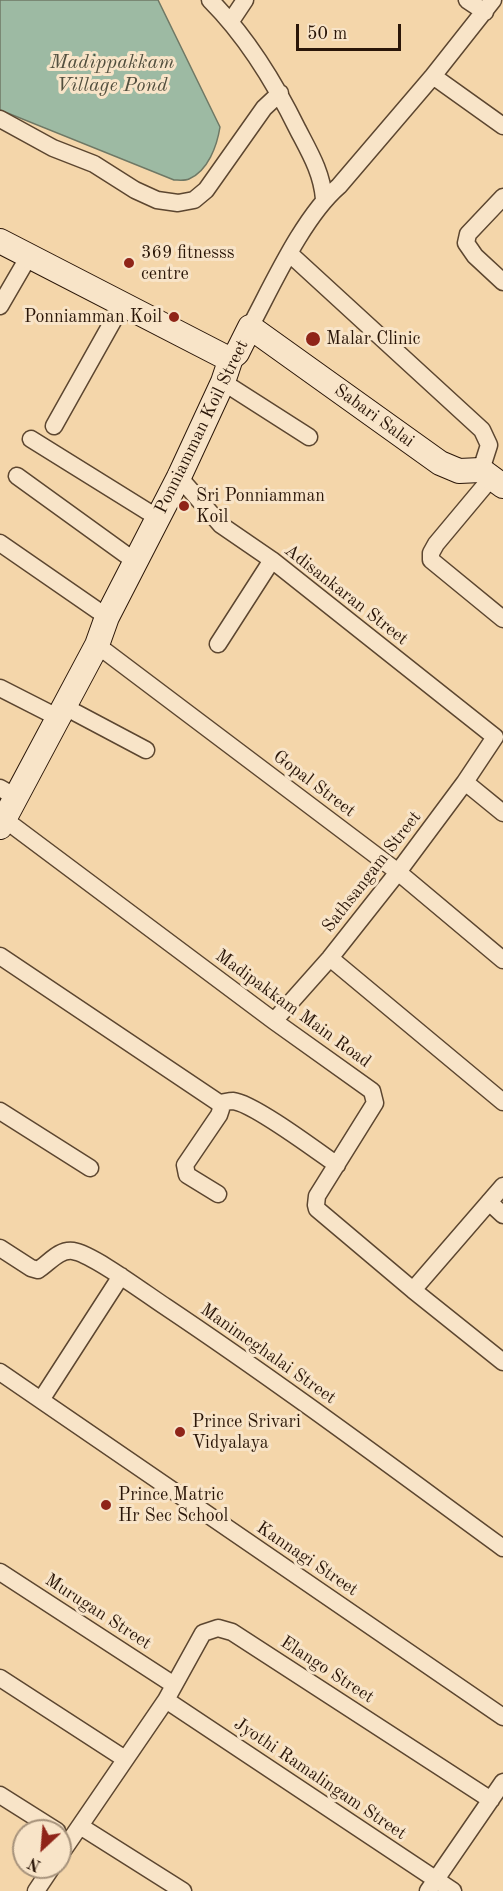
<!DOCTYPE html>
<html>
<head>
<meta charset="utf-8">
<style>
  body { margin:0 }
  #map { position:relative; width:503px; height:1891px; overflow:hidden; background:#f4d6aa; font-family:"Old Standard TT",serif }
  canvas { display:block }
  .north { position:absolute; left:12px; top:1819px; width:60px; height:60px; box-sizing:border-box; background:#f8e4c8; border:2px solid #a6927b; border-radius:50%; rotate:206deg; font-size:16px; font-weight:700; line-height:24px; text-align:center; color:#2a1608 }
  .north::after { content:''; display:block; margin:auto; width:21px; height:27px; background:#8f2418; clip-path:polygon(50% 0,100% 100%,50% 72%,0 100%) }
  .scale { position:absolute; left:296px; top:24px; width:105px; height:27px; box-sizing:border-box; border:3px solid #2a1608; border-top:0; padding-left:8px; font-size:18px; line-height:21px; white-space:nowrap; color:#2a1608; -webkit-text-stroke:4px #f8e4c8; paint-order:stroke }
</style>
</head>
<body>
<div id="map">
<canvas width="503" height="1891"></canvas>
<div class="north">N</div>
<div class="scale">50 m</div>
</div>
<script>
const g = document.querySelector('canvas').getContext('2d');
g.lineJoin = 'round';
function paint(path, color) {
  g.fillStyle = color;
  g.fill(path, 'evenodd');
}
function strokePath(path, color, width, dash) {
  g.strokeStyle = color;
  g.lineWidth = width;
  g.lineCap = dash ? 'butt' : 'round';
  g.setLineDash(dash || []);
  g.stroke(path);
}
function write(font, color, halo, rows, align = 'center') {
  g.font = font + ' "Old Standard TT",serif';
  g.lineWidth = 6;
  g.setLineDash([]);
  g.textBaseline = 'middle';
  g.strokeStyle = halo;
  g.fillStyle = color;
  for (const [text, x, y, turn = 0] of rows) {
    g.save();
    g.translate(x, y);
    g.rotate((+turn || 0) * Math.PI / 180);
    g.textAlign = isNaN(turn) ? turn : align;
    if (halo) g.strokeText(text, 0, 0);
    g.fillText(text, 0, 0);
    g.restore();
  }
}
const water = new Path2D(`
  M0 0H158L220 127C217 146 208 171 189 179 185 181 178 180 174 180L0 110Z`);
paint(water, '#9dbaa3');
strokePath(water, '#6f7865', 1.5);
const street = new Path2D(`
  M210 0C247 37 275 83 298 130 310 153 322 173 324 199
  M467 0 485 12
  M231 21 245 0
  M433 76 503 126
  M0 119 53 148 94 164 135 190 157 200 178 203 194 200 206 190 264 108 280 93
  M503 197 468 234 466 243 475 256 503 282
  M290 254 482 430 489 445 481 470
  M0 306 29 256
  M250 327C273 284 303 217 339 186L433 76 493 0
  M223 382 309 437
  M54 426 123 303
  M31 439 158 518
  M17 476 136 562
  M179 477 221 525 272 560 495 737 465 782
  M492 477 436 544 431 553V560L503 619
  M0 543 107 617
  M218 644 272 560
  M97 645 398 872 503 960
  M0 688 57 717
  M63 706 146 750
  M0 788 16 797
  M4 819 274 1021 372 1091 375 1103 317 1196 316 1205 317 1209 413 1290 503 1362
  M0 956 219 1103 221 1109 219 1115 185 1165 187 1175 218 1194
  M330 958 503 1102
  M274 1021 330 958 398 872 465 782 503 813
  M219 1103C223 1103 228 1101 233 1101 253 1103 317 1151 337 1165
  M0 1111 90 1168
  M489 1202 503 1215
  M0 1248 31 1268 38 1270C49 1263 59 1249 73 1251 93 1254 146 1294 166 1307 281 1384 392 1467 503 1548
  M413 1290 503 1186
  M0 1372 503 1717
  M41 1400 121 1276
  M0 1572 174 1685
  M0 1678 125 1759
  M166 1700 453 1891
  M0 1795 57 1831
  M80 1826 183 1891
  M60 1855 166 1700 203 1633 218 1628 232 1632 491 1800
  M36 1891 52 1867
  M428 1891 503 1782`);
const secondary = new Path2D(`
  M0 241 225 357 231 358
  M0 827 97 645 107 617 179 477 223 382 231 358 237 353 250 327 440 463 459 471 481 470 503 486`);
strokePath(street, '#5c4630', 19);
strokePath(secondary, '#2a1608', 26);
strokePath(street, '#f8e4c8', 16);
strokePath(secondary, '#f8e4c8', 24);
for (const [x, y, r, color] of [
  [129,263,6,"#8f2418"],
  [174,317,6,"#8f2418"],
  [313,339,8,"#8f2418"],
  [184,506,6,"#8f2418"],
  [180,1432,6,"#8f2418"],
  [106,1505,6,"#8f2418"]
]) {
  const dot = new Path2D();
  dot.arc(x, y, r, 0, 2 * Math.PI);
  g.fillStyle = color;
  g.fill(dot);
  strokePath(dot, '#f8e4c8', 2);
}
write('18px', '#2a1608', '#f8e4c8', [
  ["369 fitnesss",141,253],
  ["centre",141,274],
  ["Ponniamman Koil",162,317,"right"],
  ["Malar Clinic",326,339],
  ["Sri Ponniamman",196,496],
  ["Koil",196,517],
  ["Prince Srivari",192,1422],
  ["Vidyalaya",192,1443],
  ["Prince Matric",118,1495],
  ["Hr Sec School",118,1516]
], 'left');
write('18px', '#2a1608', '#f8e4c8', [
  ["Sabari Salai",374,416,36],
  ["Ponniamman Koil Street",202,427,-64],
  ["Adisankaran Street",346,595,38],
  ["Gopal Street",314,784,37],
  ["Sathsangam Street",372,872,-52],
  ["Madipakkam Main Road",293,1009,36],
  ["Manimeghalai Street",268,1354,35],
  ["Kannagi Street",307,1559,34],
  ["Murugan Street",98,1612,33],
  ["Elango Street",327,1670,33],
  ["Jyothi Ramalingam Street",320,1779,34]
]);
write('italic 20px', '#524f3e', '#f8e4c8', [
  ["Madippakkam",112,63],
  ["Village Pond",112,86]
]);
</script>
</body>
</html>
